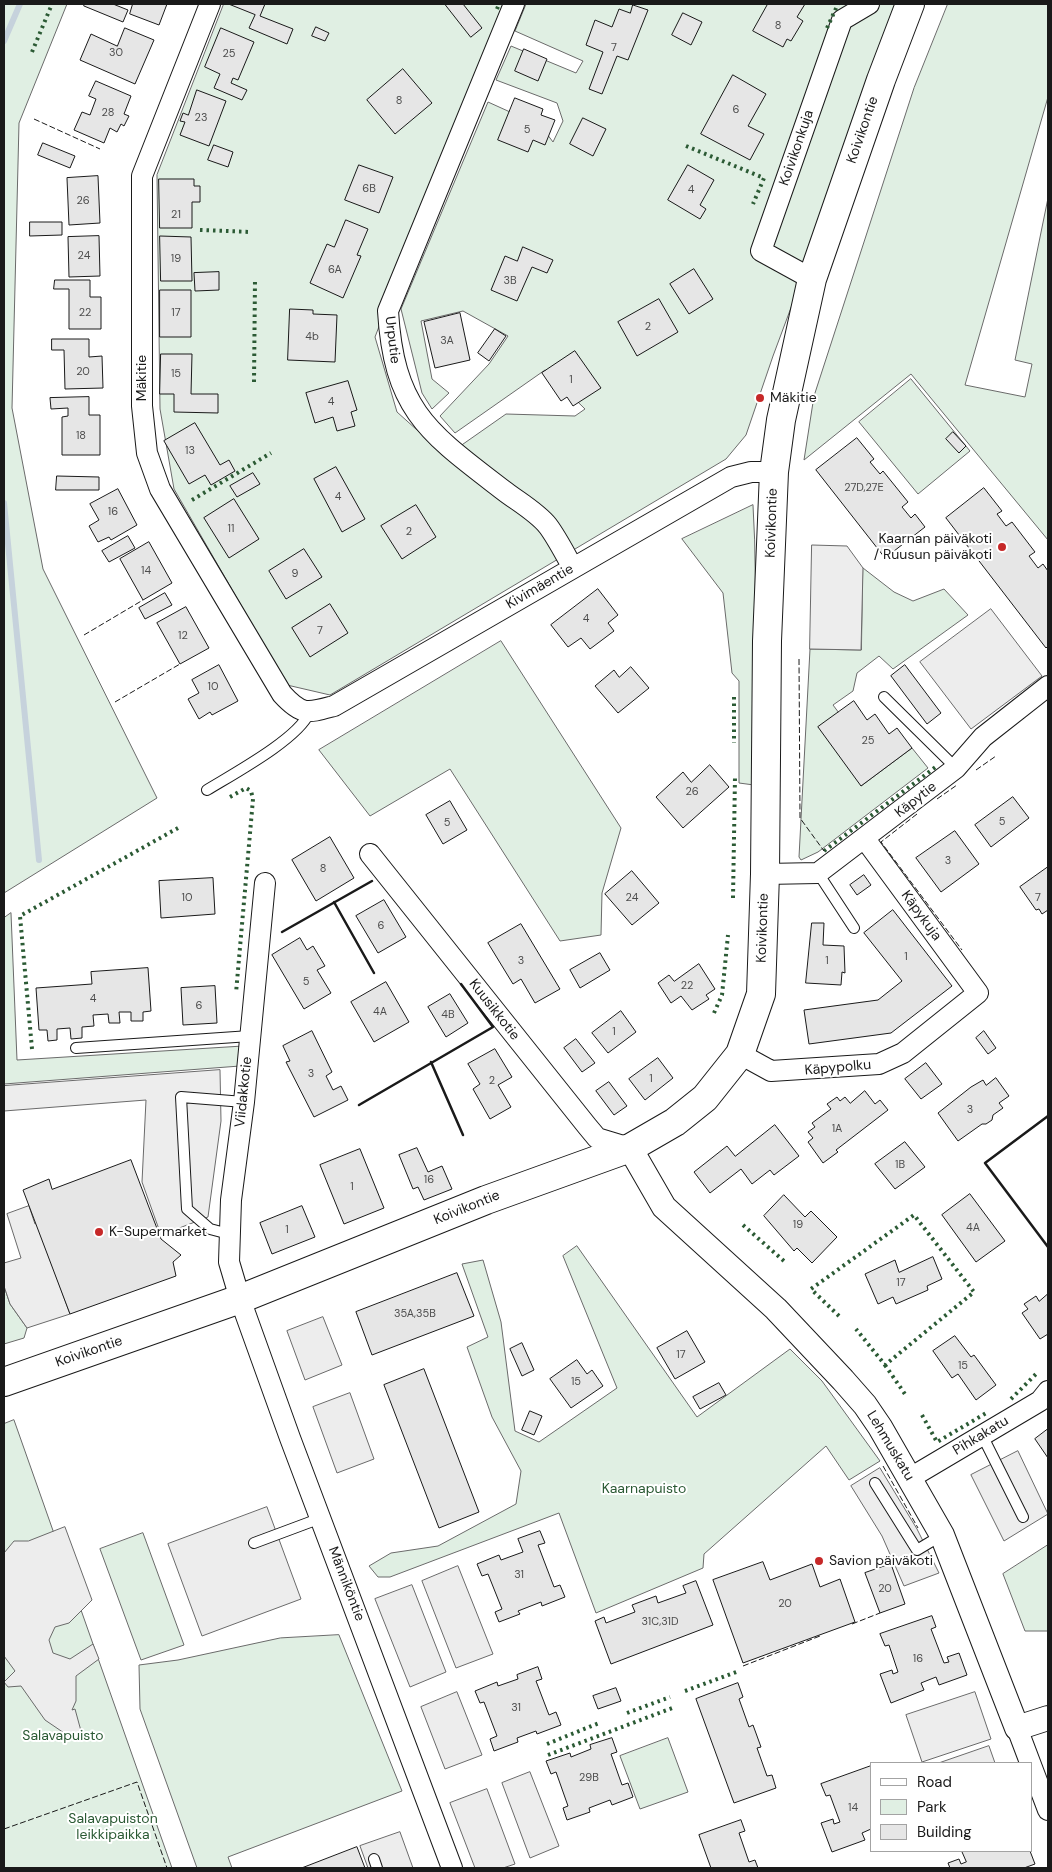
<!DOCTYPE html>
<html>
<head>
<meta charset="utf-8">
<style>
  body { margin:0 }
  #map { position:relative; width:1052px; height:1872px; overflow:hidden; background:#fff; font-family:"DM Sans",sans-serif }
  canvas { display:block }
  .frame { position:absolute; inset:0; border:5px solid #1a1a1a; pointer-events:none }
  .legend { position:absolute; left:870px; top:1762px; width:162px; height:90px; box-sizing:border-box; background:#fff; border:1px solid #a3a3a3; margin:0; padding:6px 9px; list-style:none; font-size:15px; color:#1a1a1a }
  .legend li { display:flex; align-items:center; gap:10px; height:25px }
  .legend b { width:25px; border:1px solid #a3a3a3 }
</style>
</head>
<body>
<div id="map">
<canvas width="1052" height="1872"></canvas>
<div class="frame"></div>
<ul class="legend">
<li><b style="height:6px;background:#fff"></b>Road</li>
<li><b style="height:14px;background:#e0efe3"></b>Park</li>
<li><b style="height:14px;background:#e6e6e6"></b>Building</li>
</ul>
</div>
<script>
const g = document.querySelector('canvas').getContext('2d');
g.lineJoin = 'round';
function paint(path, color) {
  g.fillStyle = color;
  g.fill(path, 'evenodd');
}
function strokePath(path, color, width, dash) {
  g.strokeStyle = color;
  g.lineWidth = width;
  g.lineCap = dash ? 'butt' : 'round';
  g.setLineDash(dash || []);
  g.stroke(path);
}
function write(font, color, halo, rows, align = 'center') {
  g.font = font + ' "DM Sans",sans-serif';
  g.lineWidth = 4;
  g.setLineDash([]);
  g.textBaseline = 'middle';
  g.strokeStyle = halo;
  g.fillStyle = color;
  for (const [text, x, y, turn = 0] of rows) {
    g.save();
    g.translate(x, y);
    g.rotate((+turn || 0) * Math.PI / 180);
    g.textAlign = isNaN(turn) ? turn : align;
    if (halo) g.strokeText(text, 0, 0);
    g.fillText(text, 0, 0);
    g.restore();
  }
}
const green = new Path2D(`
  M4 4H67L19 123 12 408 43 569 157 798 4 893Z
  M224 4H503L375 337 397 412 446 456 506 414 575 416 585 409 545 370 455 433 440 416 489 364 508 336 463 311 421 321 432 379 449 393 432 409 422 393 401 309 488 102 541 126 553 142 563 121 557 103 496 80 511 46 576 73 583 61 515 31 526 4H904L773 356 746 435 726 459 330 695 287 685 174 489 160 409 157 175Z
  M948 4H1048V97L965 385 1025 397 1032 364 1015 360 1048 198V540L911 374 804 460 814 396 914 88Z
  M911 379 970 451 918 494 859 422Z
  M753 505C759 599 751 691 754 785L739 783V681L732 673 723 593 682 539Z
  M863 568 894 592 913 601 944 589 968 615 893 669 879 656 857 673 853 691 833 705 839 713 861 786 912 748 928 768 818 852 801 860 799 857 810 649 861 650Z
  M501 641 621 828 602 893 601 935 560 941 450 769 370 816 319 750Z
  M11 913 17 1060 243 1046 240 1066 4 1084V918Z
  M577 1246 697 1417 790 1349 822 1381 880 1461 849 1480 826 1446 704 1554 703 1568 596 1613 559 1513 390 1577H378L369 1566 391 1553 438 1546 516 1504 521 1471 492 1417 467 1347 488 1337 462 1264 483 1260 501 1322 515 1431 539 1442 617 1388 563 1256Z
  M4 1286 10 1304 27 1328 24 1338 4 1344Z
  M14 1420 172 1868H4V1424Z
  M143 1533 184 1645 141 1660 100 1549Z
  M1048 1545V1631H1025L1003 1574Z
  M339 1635 402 1791 228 1857 232 1868H197L140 1709 139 1665 178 1660 280 1638Z
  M668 1738 688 1792 640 1809 620 1756Z`);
paint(green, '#e0efe3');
strokePath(green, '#6a6a6a', 1);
const parking = new Path2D(`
  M812 545 847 546 863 568 861 650 810 649Z
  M991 609 1042 676 971 729 920 662Z
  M220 1070 221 1121 208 1217 161 1235 142 1182 146 1100 4 1111V1086Z
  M29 1206 35 1224 37 1223 70 1314 27 1328 10 1304 4 1286V1263L21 1258 7 1214Z
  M323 1317 342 1365 305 1380 287 1331Z
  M350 1393 374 1459 337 1473 313 1407Z
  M1018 1451 1048 1514 1004 1541 971 1475Z
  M880 1468 917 1529 939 1573 904 1586 882 1536 851 1486Z
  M267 1507 301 1599 202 1636 168 1544Z
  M65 1527 92 1600 69 1623 55 1627 49 1640 53 1653 70 1659 93 1644 99 1659 76 1676V1701L72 1710 75 1709 81 1731 70 1737 45 1720 21 1686 8 1687 4 1682 15 1671 4 1656V1553L14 1541H28Z
  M458 1566 493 1654 456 1668 422 1581Z
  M412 1585 446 1672 410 1687 375 1599Z
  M457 1692 482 1755 445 1769 421 1707Z
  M975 1692 991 1739 922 1762 906 1715Z
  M989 1746 995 1763H939Z
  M530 1772 559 1846 530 1858 502 1783Z
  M487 1789 515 1864 503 1868H475L450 1803Z
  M400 1832 413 1868H368L360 1846Z`);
paint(parking, '#ededed');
strokePath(parking, '#6a6a6a', 1);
strokePath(new Path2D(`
  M4 41 20 4
  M4 503 39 860`), '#c6d2dc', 6);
const building = new Path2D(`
  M85 4H113L128 10 123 22 84 6Z
  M133 4H167L159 25 130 14Z
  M229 4H265L260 16 293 29 287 44 249 28 255 15Z
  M445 4H463L482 28 471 37Z
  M768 4H805L797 17 803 21 791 41 787 39 783 47 753 31Z
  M633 5 648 10 628 60 617 56 602 94 589 89 603 52 586 45 595 20 612 27 619 9 630 13Z
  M683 13 702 22 691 45 672 35Z
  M316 27 329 33 325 41 312 36Z
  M125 28 154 40 135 84 80 60 91 34 117 46Z
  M221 28 254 42 238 80 233 78 231 83 247 90 242 100 214 88 220 74 205 67Z
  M524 49 547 59 538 81 515 71Z
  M403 69 432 103 395 134 367 100Z
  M733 75 766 94 748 126 764 134 750 160 701 134Z
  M96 81 131 96 124 114 129 116 124 126 121 124 117 132 110 128 104 143 74 130 82 112 90 115 96 99 89 96Z
  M197 90 226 101 209 146 180 135 185 122 180 121 183 113 188 115Z
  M515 98 543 109 541 115 555 120 545 145 533 140 528 152 498 140Z
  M583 118 606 129 593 156 570 144Z
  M43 143 75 156 70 168 38 155Z
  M214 145 233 152 228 167 208 160Z
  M359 165 393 177 379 213 345 200Z
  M688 165 714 180 700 205 706 209 700 219 668 200Z
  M98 176 100 223 69 225 67 178Z
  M159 179H194V186H200V202H192V228H160Z
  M346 220 368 229 357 255 361 256 343 298 310 283 327 244 334 247Z
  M30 222H62V235L30 236Z
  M99 236 100 276 69 277 68 237Z
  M160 236 191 237 192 281H161Z
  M523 247 553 260 547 273 532 267 517 301 491 290 505 256 517 261Z
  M694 269 713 299 689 314 670 284Z
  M219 272V290L195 291 194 273Z
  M55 280H90V297H101V329H69V289H54Z
  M160 290H191V337H160Z
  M659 299 678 332 637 356 618 322Z
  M290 309 313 310V314L337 315 335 362 288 360Z
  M460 313 470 360 435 368 424 322Z
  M495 329 506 336 489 361 478 353Z
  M52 339H89V357L102 356 103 388 65 389 64 350H52Z
  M575 351 601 388 573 406 567 397 561 401 542 373Z
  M161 354H192L191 394H218V413L174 412V394H160Z
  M348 381 357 410 351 412 355 426 337 431 333 417 315 423 306 393Z
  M89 397V415H100V455H62V417L68 416V408L51 409 50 398Z
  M195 423 220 465 229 460 235 471 211 485 205 475 189 484 164 441Z
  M953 432 966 446 959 453 946 439Z
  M857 438 874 459 870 462 880 474 883 471 908 502 902 507 911 518 915 514 925 527 885 558 816 470Z
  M336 467 365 519 342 532 314 479Z
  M253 473 260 484 237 497 230 486Z
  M57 476 99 477V490H56Z
  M984 488 1002 511 997 514 1006 526 1012 522 1035 552 1029 556 1038 568 1043 564 1048 571V646L1046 648 946 518Z
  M118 489 137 525 111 540 109 537 98 542 89 526 99 520 90 504Z
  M234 499 259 539 229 558 204 518Z
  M416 505 436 537 402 559 381 526Z
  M128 536 135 548 109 562 102 551Z
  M149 542 172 583 143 600 120 559Z
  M304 549 322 577 286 599 269 571Z
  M598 589 618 615 608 623 614 631 590 649 581 638 568 647 551 625Z
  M165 593 172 605 145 619 139 608Z
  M330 604 348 633 310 657 292 628Z
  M186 607 209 648 180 664 157 623Z
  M219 665 238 701 212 715 210 712 199 719 188 699 199 693 192 680Z
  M905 665 941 713 927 724 891 676Z
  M631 667 649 688 618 713 595 686 614 670 619 677Z
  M854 701 867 720 875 714 889 734 897 728 912 748 861 786 818 727Z
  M710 765 729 787 683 828 656 797 683 772 691 782Z
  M1013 797 1029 818 991 847 975 825Z
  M450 801 467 830 443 844 426 815Z
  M955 831 979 864 941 892 916 858Z
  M330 837 354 878 316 901 292 860Z
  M1048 867V910L1042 914 1039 909 1036 910 1020 887Z
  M632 871 659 903 632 925 605 894Z
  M864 875 871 885 857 895 850 885Z
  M213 878 215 914 161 918 159 881Z
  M384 900 406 937 378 953 356 916Z
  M893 910 952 986 891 1033 809 1044 804 1010 878 1000 902 981 864 933Z
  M812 923H824L823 945 844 946 845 973 842 972 841 985 806 983Z
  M521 924 560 989 535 1003 521 979 513 984 488 943Z
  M300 938 307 950 313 946 325 966 317 970 331 993 304 1009 272 955Z
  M600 953 610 970 580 988 570 970Z
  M699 964 715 989 706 995 709 999 692 1010 681 996 671 1003 658 983 669 975 674 981Z
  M148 968 151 1011 143 1012V1021H131V1012H119L120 1023H109L108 1014 93 1015 94 1026 82 1027V1038L71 1039 70 1028 57 1029V1040L48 1041 47 1030H39L36 988 92 984 91 972Z
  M386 982 409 1022 374 1042 351 1002Z
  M215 986 217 1023 183 1025 181 988Z
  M450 994 468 1023 446 1037 428 1007Z
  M621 1011 636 1032 608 1053 592 1033Z
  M312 1031 332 1072 326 1076 333 1090 341 1086 348 1100 314 1117 286 1062 290 1061 283 1046Z
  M984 1031 996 1048 988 1054 976 1038Z
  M576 1039 595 1063 582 1072 564 1048Z
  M495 1049 512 1077 498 1085 511 1107 490 1119 473 1089 480 1084 468 1064Z
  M658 1058 673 1078 645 1100 629 1079Z
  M926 1063 942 1084 921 1099 905 1079Z
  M996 1078 1009 1096 999 1103 1003 1108 993 1115 992 1120 986 1124H982L958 1141 938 1113 971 1087 983 1080 986 1085Z
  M609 1082 627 1106 614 1115 596 1091Z
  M865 1091 875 1104 880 1100 888 1110 836 1150 838 1152 823 1163 808 1142 813 1138 808 1132 815 1127 812 1123 831 1109 827 1104 837 1097 840 1101 845 1097 850 1103Z
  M775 1125 799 1156 774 1175 770 1170 752 1184 741 1169 710 1193 694 1172 727 1146 735 1156Z
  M905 1142 925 1167 895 1189 875 1164Z
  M417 1148 428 1172 442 1166 452 1189 424 1200 418 1187 413 1189 399 1155Z
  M360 1149 384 1208 344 1224 320 1165Z
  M131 1160 161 1239 181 1255 173 1262 176 1276 70 1314 23 1190 49 1179 52 1189Z
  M970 1194 1005 1241 976 1262 942 1215Z
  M784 1195 805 1217 811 1211 837 1237 812 1263 797 1248 794 1251 764 1216Z
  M302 1206 315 1237 272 1254 260 1223Z
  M933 1257 942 1279 927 1286 928 1290 896 1304 893 1297 878 1304 865 1274 895 1260 899 1272Z
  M457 1273 474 1316 372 1355 356 1312Z
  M1048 1294V1334L1040 1339 1022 1313 1028 1309 1024 1304 1036 1296 1039 1301Z
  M687 1331 705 1362 675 1379 657 1348Z
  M955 1336 971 1357 974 1355 996 1385 976 1400 958 1374 952 1378 933 1351Z
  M522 1343 534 1370 522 1376 510 1349Z
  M577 1360 587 1374 592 1370 603 1386 571 1408 550 1379Z
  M424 1369 479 1512 439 1528 384 1385Z
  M719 1383 726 1395 700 1409 693 1397Z
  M530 1411 542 1416 534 1435 522 1430Z
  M1048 1429V1458L1035 1439Z
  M540 1531 545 1543 538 1545 554 1587 560 1585 565 1597 542 1606 541 1602 518 1611 520 1614 499 1622 495 1612 502 1609 488 1574 482 1576 477 1564 499 1555 501 1560 523 1552 518 1539Z
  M763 1562 770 1580 812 1564 820 1587 840 1579 855 1622 743 1663 713 1580Z
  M891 1564 905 1604 880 1613 865 1573Z
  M696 1581 713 1625 611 1664 595 1621 604 1617 606 1623 635 1612 632 1605 656 1596 658 1603 686 1593 683 1586Z
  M932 1616 936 1627 931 1629 944 1663 949 1662 947 1657 959 1653 967 1675 939 1685 936 1677 921 1683 924 1690 891 1703 880 1674 892 1670 893 1674 898 1672 889 1645 885 1646 880 1634Z
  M538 1667 542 1679 536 1681 549 1715 556 1712 561 1725 537 1734 536 1731 517 1738 518 1742 494 1751 490 1739 497 1736 484 1702 480 1703 475 1691 497 1682 498 1686 518 1679 517 1675Z
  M738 1683 743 1697 739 1699 749 1727 753 1725 761 1747 757 1748 767 1776 772 1775 776 1788 734 1803 696 1699Z
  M616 1688 621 1701 598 1709 593 1696Z
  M612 1738 617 1752 611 1754 622 1785 628 1783 633 1797 612 1805 610 1800 589 1808 590 1812 567 1820 563 1808 568 1806 556 1772 551 1774 546 1761 570 1753 571 1757 591 1749 590 1745Z
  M871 1766V1829L862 1833 865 1840 832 1852 821 1823 833 1819 834 1824 840 1822 830 1795 826 1796 821 1784Z
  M741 1820 745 1831 739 1833 749 1862 755 1860 758 1868H711L699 1835Z
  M357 1847 365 1868H302Z
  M962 1851H1030L1035 1864 1024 1868H950L948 1863 959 1859 961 1864 966 1862Z`);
paint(building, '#e6e6e6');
strokePath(building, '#1a1a1a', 1);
const service = new Path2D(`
  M884 697 956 768
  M207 790C233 774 298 739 309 713
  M818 873 854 928
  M76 1048 250 1036
  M229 1234 210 1229 187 1209 181 1097 244 1102
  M982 1435 1023 1517
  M875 1483 917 1550 942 1535
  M254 1543 321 1518
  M374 1859 377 1868`);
const minor = new Path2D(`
  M210 4 142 176V406L147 453 160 489 282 694C302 716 308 713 334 706L731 477 751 472H774
  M514 4 388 311C394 411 429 433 503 490 517 501 537 512 548 526 557 538 565 554 573 568
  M812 279 761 251 842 20 869 4
  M370 854 587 1126 597 1138 630 1148
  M765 874 818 873 956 768 983 737 1048 686
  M265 883 244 1102 231 1200 229 1262 240 1299 290 1438 452 1868
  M740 1054 771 1071 879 1064 903 1053 978 993 865 839
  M910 1478 1040 1401 1048 1391
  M1017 1728 1048 1810`);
const tertiary = new Path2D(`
  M630 1148 664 1207 776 1309 843 1380 865 1405 880 1427 942 1535 1017 1728 1048 1718`);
const secondary = new Path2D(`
  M4 1382 240 1299 486 1200 630 1148 675 1122 705 1098 740 1054 761 994 765 874 767 641 774 472 781 420 812 279 881 80 910 4`);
strokePath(service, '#1a1a1a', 12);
strokePath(minor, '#1a1a1a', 22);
strokePath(tertiary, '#1a1a1a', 26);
strokePath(secondary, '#1a1a1a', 30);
strokePath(service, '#fff', 10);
strokePath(minor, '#fff', 20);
strokePath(tertiary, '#fff', 24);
strokePath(secondary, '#fff', 28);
strokePath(new Path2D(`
  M497 9 499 4
  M827 28 838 4
  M32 52 52 4
  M686 146 764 178 753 204
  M200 230 251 232
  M254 382 255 280
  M192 500 271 453
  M734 697V743
  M230 797 246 788 251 791 253 799 236 993
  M824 851 937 766
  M733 898 735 777
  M714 1013 722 995 728 935
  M32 1049 20 916 178 828
  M743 1225 785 1262
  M839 1316 811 1289 914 1215 974 1292 885 1365 856 1329
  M885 1365 907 1397
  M1011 1399 1038 1372
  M922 1415 937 1442 988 1412
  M685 1691 739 1671
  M627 1713 670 1697
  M547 1744 599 1723
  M548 1755 675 1707`), '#2b5a34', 4, [2.5, 4]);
strokePath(new Path2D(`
  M34 119 100 149
  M84 635 143 600
  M799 659 800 818 824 851
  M115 702 180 664
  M976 770 996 756
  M937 799 957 785
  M917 814 881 842 962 950
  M883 1466 918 1528
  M852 1624 880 1613
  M743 1666 820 1636
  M4 1829 137 1782 167 1868`), '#1a1a1a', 1, [6, 2.5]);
strokePath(new Path2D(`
  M334 902 374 973
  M282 932 372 881
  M431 1062 463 1135
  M359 1105 493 1027 461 984
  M1048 1116 985 1163 1048 1247`), '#1a1a1a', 2.5);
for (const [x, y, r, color] of [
  [760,398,5,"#c62828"],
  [1002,547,5,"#c62828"],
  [99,1232,5,"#c62828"],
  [819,1561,5,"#c62828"]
]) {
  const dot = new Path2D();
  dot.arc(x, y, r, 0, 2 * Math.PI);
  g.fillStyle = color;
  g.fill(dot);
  strokePath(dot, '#fff', 2);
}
write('11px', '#4d4d4d', null, [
  ["8",778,26],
  ["7",614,48],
  ["30",116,53],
  ["25",229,54],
  ["8",399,101],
  ["6",736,110],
  ["28",108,113],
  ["23",201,118],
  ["5",527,130],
  ["6B",369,189],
  ["4",691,190],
  ["26",83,201],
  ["21",176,215],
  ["24",84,256],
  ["19",176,259],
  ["6A",335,270],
  ["3B",510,281],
  ["22",85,313],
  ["17",176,313],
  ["2",648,327],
  ["4b",312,337],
  ["3A",447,341],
  ["20",83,372],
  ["15",176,374],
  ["1",571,380],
  ["4",331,402],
  ["18",81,436],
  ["13",190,451],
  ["27D,27E",864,488],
  ["4",338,497],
  ["16",113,512],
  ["11",231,529],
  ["2",409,532],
  ["14",146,571],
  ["9",295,574],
  ["4",586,619],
  ["7",320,631],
  ["12",183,636],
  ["10",213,687],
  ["25",868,741],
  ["26",692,792],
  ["5",1002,822],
  ["5",447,823],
  ["3",948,861],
  ["8",323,869],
  ["10",187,898],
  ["24",632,898],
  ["7",1038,898],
  ["6",381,926],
  ["1",906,957],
  ["3",521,961],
  ["1",827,961],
  ["5",306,982],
  ["22",687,986],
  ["4",93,999],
  ["6",199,1006],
  ["4A",380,1012],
  ["4B",448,1015],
  ["1",614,1032],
  ["3",311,1074],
  ["1",651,1079],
  ["2",492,1081],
  ["3",970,1110],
  ["1A",837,1129],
  ["1B",900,1165],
  ["16",429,1180],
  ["1",352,1187],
  ["19",798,1225],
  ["4A",973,1228],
  ["1",287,1230],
  ["17",901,1283],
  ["35A,35B",415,1314],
  ["17",681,1355],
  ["15",963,1366],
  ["15",576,1382],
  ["31",519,1575],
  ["20",885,1589],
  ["20",785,1604],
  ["31C,31D",660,1622],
  ["16",918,1659],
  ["31",516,1708],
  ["29B",589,1778],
  ["14",853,1808]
]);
write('14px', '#1a1a1a', '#fff', [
  ["Koivikontie",863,130,-71],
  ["Koivikonkuja",797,148,-71],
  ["Urputie",392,340,83],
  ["Mäkitie",142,378,-90],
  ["Koivikontie",772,523,-88],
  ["Kivimäentie",540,587,-30],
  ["Käpytie",916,800,-38],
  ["Käpykuja",921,916,54],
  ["Koivikontie",763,928,-88],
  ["Kuusikkotie",494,1010,52],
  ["Käpypolku",838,1068,-5],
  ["Viidakkotie",244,1092,-84],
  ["Koivikontie",467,1208,-22],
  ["Koivikontie",89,1352,-19],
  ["Pihkakatu",981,1436,-31],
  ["Lehmuskatu",890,1446,59],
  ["Männiköntie",346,1584,69]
]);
write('14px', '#1a1a1a', '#fff', [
  ["Mäkitie",770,398],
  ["Kaarnan päiväkoti",992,539,"right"],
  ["/ Ruusun päiväkoti",992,555,"right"],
  ["K-Supermarket",109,1232],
  ["Savion päiväkoti",829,1561]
], 'left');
write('14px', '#2b5a34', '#fff', [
  ["Kaarnapuisto",644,1489],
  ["Salavapuisto",63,1736],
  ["Salavapuiston",113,1819],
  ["leikkipaikka",113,1835]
]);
</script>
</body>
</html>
